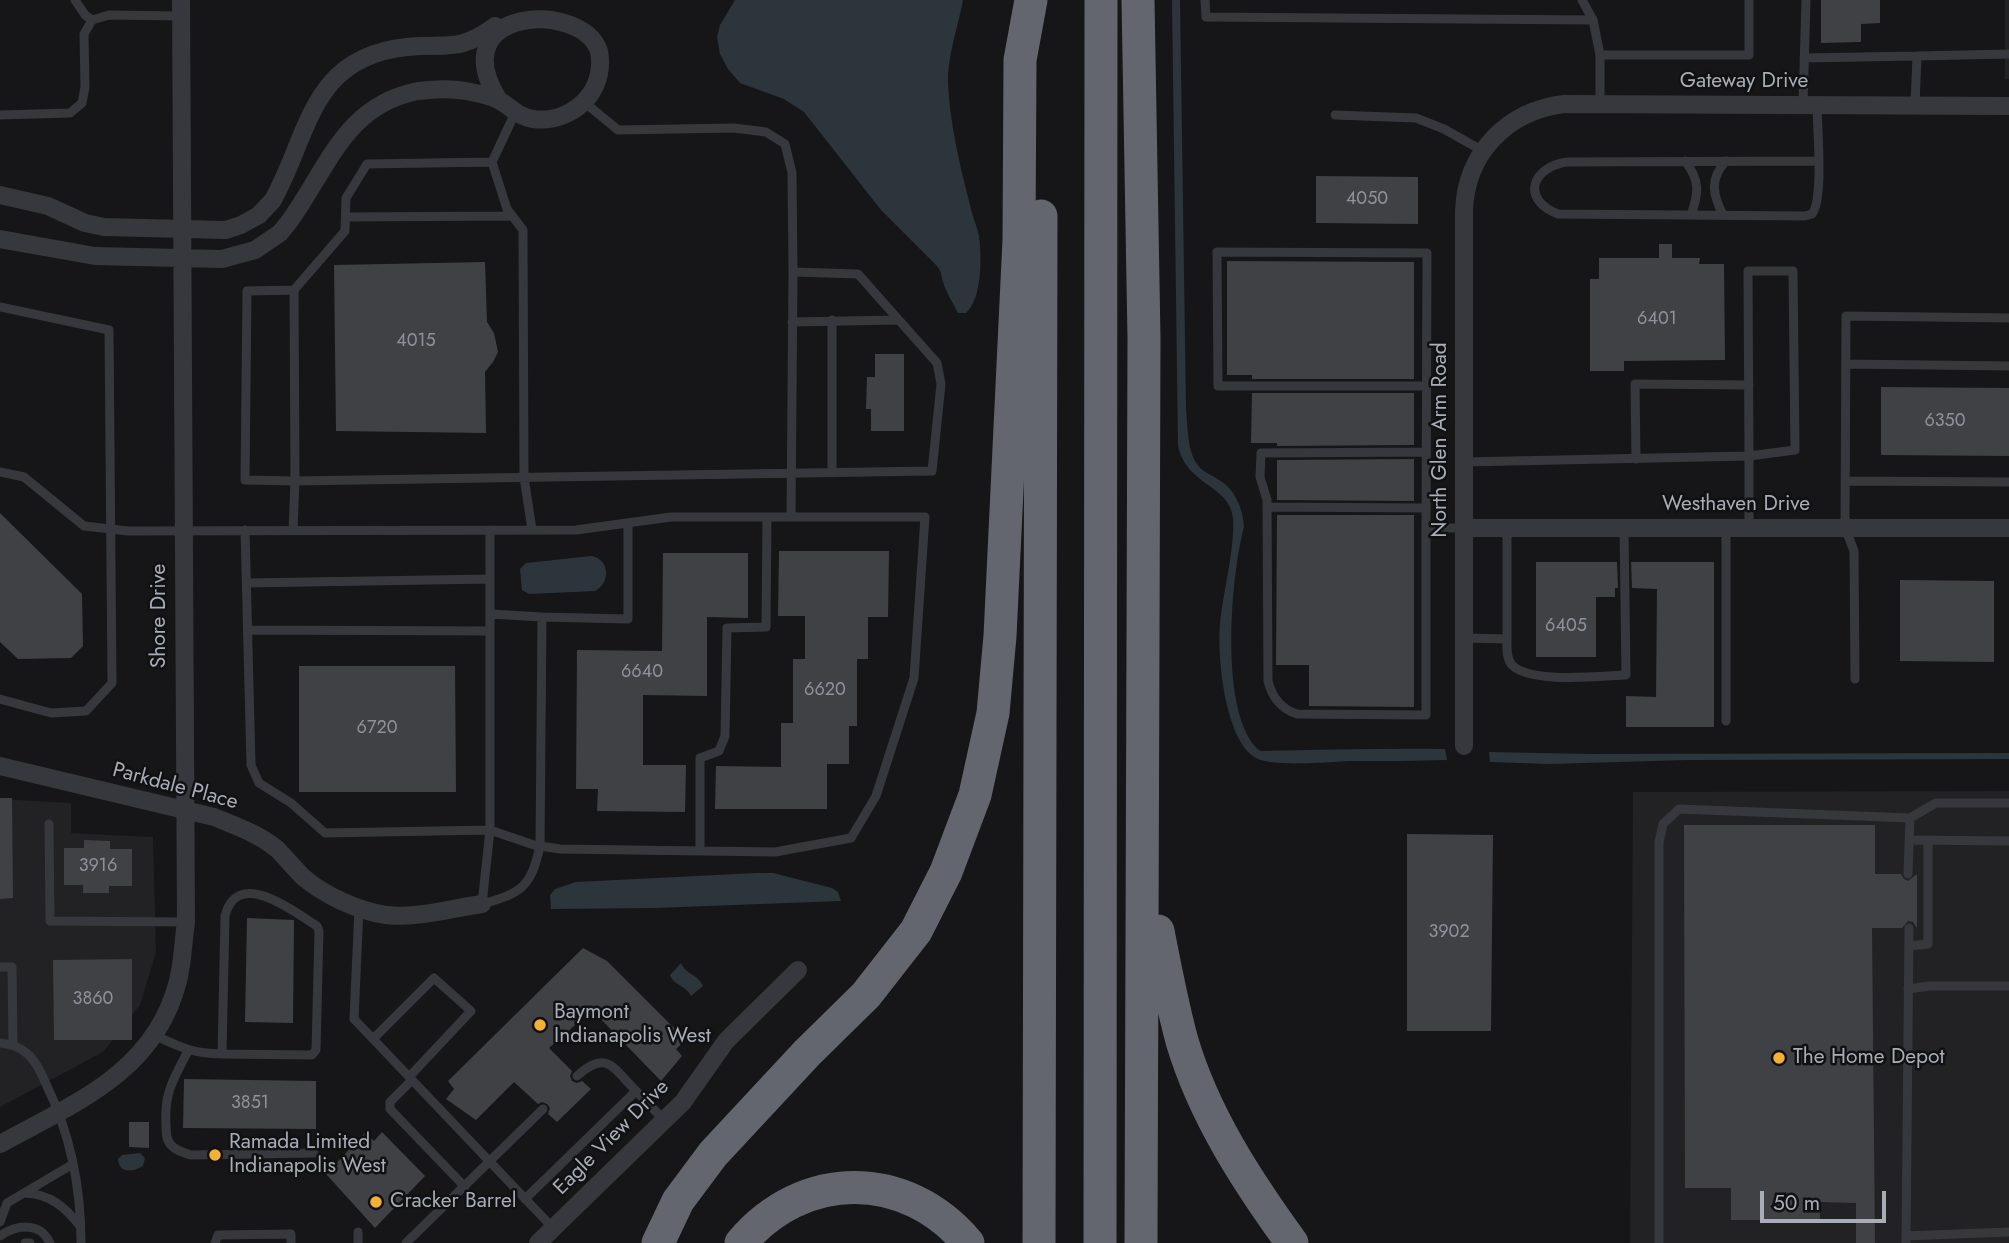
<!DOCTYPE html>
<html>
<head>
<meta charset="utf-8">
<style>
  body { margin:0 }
  #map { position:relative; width:2009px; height:1243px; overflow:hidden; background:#161618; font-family:Jost,sans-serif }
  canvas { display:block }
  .scale { position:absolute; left:1760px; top:1191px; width:126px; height:32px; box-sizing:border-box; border:4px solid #a8adb8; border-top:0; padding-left:9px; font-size:21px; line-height:24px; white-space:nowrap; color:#a8adb8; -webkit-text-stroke:5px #111113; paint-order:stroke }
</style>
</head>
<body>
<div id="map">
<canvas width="2009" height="1243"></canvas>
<div class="scale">50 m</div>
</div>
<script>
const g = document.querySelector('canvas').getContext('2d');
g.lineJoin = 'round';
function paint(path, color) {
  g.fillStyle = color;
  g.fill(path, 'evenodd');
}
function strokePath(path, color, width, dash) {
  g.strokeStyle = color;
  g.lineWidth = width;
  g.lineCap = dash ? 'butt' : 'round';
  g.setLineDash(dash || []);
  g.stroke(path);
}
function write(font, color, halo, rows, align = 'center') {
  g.font = font + ' Jost,sans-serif';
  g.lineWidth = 5;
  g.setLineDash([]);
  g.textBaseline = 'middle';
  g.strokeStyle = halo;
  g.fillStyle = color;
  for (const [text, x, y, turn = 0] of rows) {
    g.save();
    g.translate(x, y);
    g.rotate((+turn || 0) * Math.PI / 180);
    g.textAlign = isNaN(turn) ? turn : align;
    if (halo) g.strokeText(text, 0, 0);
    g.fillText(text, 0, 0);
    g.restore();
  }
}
paint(new Path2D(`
  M2005 0H2009V79H2005Z
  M2009 791V1243H1630L1633 792Z
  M0 799 71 803V833L153 837 156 952 140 1005 103 1052 0 1107Z`), '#222225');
paint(new Path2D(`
  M735 0H963C958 28 947 56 948 84 950 125 960 166 970 205 972 216 977 226 979 236 982 257 982 299 966 313H958C953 303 946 292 943 282 941 276 942 272 937 266L881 210 804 112 784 99 740 83 728 69 720 54 717 37 720 25Z
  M1172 0H1180L1186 410C1188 427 1187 450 1197 464 1202 472 1212 475 1219 480 1235 489 1243 509 1244 527 1231 574 1218 717 1260 751 1322 750 1383 748 1445 749L1447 760C1416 761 1386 761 1356 761 1334 761 1274 768 1256 758 1225 741 1217 656 1220 624 1223 591 1235 550 1233 518 1230 485 1185 485 1178 445Z
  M591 556C610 559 611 583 595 591L529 594 522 590 520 569 526 563Z
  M1489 752 1591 754 2009 753V759L1687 760 1549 764 1490 762Z
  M757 873H773L832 888 838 892 841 901 654 908 551 909 550 895 555 889 576 882Z
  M681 963C686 975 698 974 703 986L691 996C686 985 674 986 670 975Z
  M140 1153 145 1158 143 1166C133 1172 119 1174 118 1159L122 1155Z`), '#2c353c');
paint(new Path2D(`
  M1821 0H1880V23L1861 24V42L1821 43Z
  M1316 176 1418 177V224L1316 223Z
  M1659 244H1672V258H1700L1699 264H1724L1725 360 1624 361V371H1590V279H1599V258H1659Z
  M1227 261 1414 262V379H1252V375H1227Z
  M485 262 487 322 494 333 498 352 493 362 485 372 486 433 336 431 334 265Z
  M875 354H904V431H871V409H866L867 377H875Z
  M1881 387 2009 388V456L1881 455Z
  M1252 393H1414V445L1277 446V443H1251Z
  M1414 459V501L1277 500V460Z
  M0 513 82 594 83 646 71 658 18 659 0 642Z
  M1277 515H1414V707L1309 706V665H1276Z
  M779 551H889L888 617H868V659H857V726H849V764H827V809H715L716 766 781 767V723H793V659H805V616H778Z
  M663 553H748V618L707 617V696L643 695V765H686L685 812 597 811 598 789H576L577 650 662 651Z
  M1536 562H1617L1618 588H1615V597H1596V657H1536Z
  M1631 562H1714V727H1626V696L1656 697 1657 589 1632 588Z
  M1900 580 1994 581V662L1900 661Z
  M299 666H455L456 792H299Z
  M0 798H12L13 898 0 899Z
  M1684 825H1875V874H1901L1904 879 1908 881 1917 874V928L1913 922 1908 921 1902 928H1872L1875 1243H1856V1203L1820 1202V1220H1731V1188H1685Z
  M1407 834 1493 835 1491 1031H1407Z
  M84 840 110 841V849H132V886H109V893H83V885H64V848H84Z
  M247 918 294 920 293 1023 245 1022Z
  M583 948 607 961 686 1040 676 1049 682 1056 661 1081 592 1010 549 1048 572 1071 570 1076 572 1081 577 1083 582 1081 591 1089 557 1122 548 1114 550 1108 547 1104 542 1102 538 1104 514 1082 476 1120 446 1099 454 1089 448 1081Z
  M132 959V1040H54L53 960Z
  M184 1079 316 1081V1129L183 1128Z
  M129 1122H149V1148L129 1147Z
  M382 1132 425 1176 375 1228 326 1174 365 1133 374 1141Z`), '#404145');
strokePath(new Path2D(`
  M75 0 85 15 92 20
  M1205 0 1206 17 1593 20 1600 55
  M1582 0 1593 20
  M1917 56 2009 54
  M1804 58 1917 56 1915 105
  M1600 104V55H1749V0
  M1803 105 1806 0
  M1817 105C1817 127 1824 199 1812 214L1805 216 1558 214C1521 200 1531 167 1567 162L1818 161
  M0 115 70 113 82 103 85 87 84 34 92 20 109 15 181 16
  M1335 115 1416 118 1444 129 1483 151
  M1685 161C1700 180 1699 193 1691 215
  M492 162 507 209 523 230 524 477 532 530
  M1723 215C1713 195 1709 179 1726 161
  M346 217 512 216
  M1748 271H1793L1795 450 1749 456Z
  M294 290 295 481 245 480 247 291 294 290 345 231 346 198 367 164 492 162 515 113
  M0 307 109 330 112 683 86 711 51 713 0 699
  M832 320V473
  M792 322 898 320
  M1846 364 2009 366
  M1425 386H1218L1217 252 1427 253 1426 528H1464
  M1425 452 1261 453 1260 477 1267 500 1268 681C1272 697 1281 709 1297 714L1426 715V528
  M1636 459 1635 384 1749 385
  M1464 462 1749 456V528
  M0 472 24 477 84 526 128 531 576 530 671 517H925L914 678 876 796 851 838 775 852 560 849 534 845 490 830 325 833 291 803 259 783 251 765 245 530
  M1845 481 2009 482
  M1267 507 1425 508
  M791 517 793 272
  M293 530 295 481 932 471 941 384 937 363 858 274 793 272 792 173 785 144 766 132 734 128 618 130 584 102
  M490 530V830L482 904C522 893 531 887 540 846L542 617 490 614
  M247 583 490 579
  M542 617 628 619V523
  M248 630 490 631
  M1464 638 1507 639V528
  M1507 639C1507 647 1506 659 1512 665 1530 684 1600 676 1626 675L1624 528
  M1855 679 1854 551 1845 528 1846 316 2009 318
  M1726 721V528
  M49 824 50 921 186 922
  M1910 840 2009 841
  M700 851V758L719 751 725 736 727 628 766 627 767 517
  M1908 874 1910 818 1936 803H2009
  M359 908 354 1019 553 1228
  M1909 946 1928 944V840
  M0 967H12L13 1045
  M1908 989 1929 986H2009
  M154 1035C182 1048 191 1053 222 1054L312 1055 316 1050 319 931 317 926C293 911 237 867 225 916L222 1054
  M373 1039 434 978 471 1011 409 1077
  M0 1043C9 1044 18 1046 25 1052 35 1059 41 1073 46 1084 70 1133 81 1188 81 1243
  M188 1051C174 1078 164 1093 166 1124 166 1132 166 1140 171 1145 176 1151 184 1153 191 1155L314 1153
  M577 1076C607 1049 613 1068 636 1091
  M412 1080 390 1102V1109L465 1187
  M25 1193C50 1194 65 1207 80 1226
  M525 1199 636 1091 664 1120
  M0 1222 7 1203 73 1164
  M0 1236C16 1225 40 1221 50 1243
  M1906 1236 2009 1232
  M25 1243H30
  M215 1243 218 1235 291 1234V1243
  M358 1243V1232
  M406 1243 543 1109
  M1659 1243V842L1663 824 1679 809 1910 818
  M1906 1243 1909 928`), '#37383d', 9);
strokePath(new Path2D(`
  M0 195 48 206 85 223 104 227 226 230 241 225 259 215 273 200C310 133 310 57 407 47 446 43 459 53 495 26
  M0 239 95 256 222 259 255 250 280 233 289 222C328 168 345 105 418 91 434 89 450 88 466 91 475 93 488 95 496 99 510 105 517 117 533 119 554 122 576 113 589 96 599 83 602 66 599 51 581 0 442 7 498 99
  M1464 528H2009
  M1464 746V211C1466 153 1507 111 1564 104L2009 106
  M0 766 214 817C236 826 259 834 277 849 286 858 294 868 303 877 324 895 358 911 386 915 414 919 453 908 482 904
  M0 1144C75 1103 155 1072 178 981 183 961 183 942 186 922L181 0
  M538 1243 683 1102 726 1041 798 970`), '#37383d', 18);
strokePath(new Path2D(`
  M1138 0 1144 338 1141 1243
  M1158 931C1165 967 1172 1004 1182 1041 1204 1115 1247 1181 1292 1243
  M658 1243 678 1201 713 1154 807 1053 866 995 916 931 946 872 975 795 993 713 1000 636 1019 240 1020 60 1031 0
  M741 1243C803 1169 906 1169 968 1243
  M1039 1243 1041 216
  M1100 1243 1101 0`), '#63666e', 33);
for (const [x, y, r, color] of [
  [540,1025,7,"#f2b134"],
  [1779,1058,7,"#f2b134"],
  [215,1155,7,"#f2b134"],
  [376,1202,7,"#f2b134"]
]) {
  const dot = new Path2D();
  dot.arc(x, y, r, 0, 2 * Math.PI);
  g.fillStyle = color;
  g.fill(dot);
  strokePath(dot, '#111113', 2.5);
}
write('18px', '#8e929b', null, [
  ["4050",1367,200],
  ["6401",1657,320],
  ["4015",416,342],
  ["6350",1945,422],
  ["6405",1566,627],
  ["6640",642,673],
  ["6620",825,691],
  ["6720",377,729],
  ["3916",98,867],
  ["3902",1449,933],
  ["3860",93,1000],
  ["3851",250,1104]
]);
write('21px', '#a8adb8', '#111113', [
  ["Gateway Drive",1744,82],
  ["North Glen Arm Road",1441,440,-90],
  ["Westhaven Drive",1736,505],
  ["Shore Drive",160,616,-90],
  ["Parkdale Place",175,787,15],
  ["Eagle View Drive",612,1138,-45]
]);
write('21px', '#a8adb8', '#111113', [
  ["Baymont",554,1013],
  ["Indianapolis West",554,1037],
  ["The Home Depot",1793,1058],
  ["Ramada Limited",229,1143],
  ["Indianapolis West",229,1167],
  ["Cracker Barrel",390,1202]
], 'left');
</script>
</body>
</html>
